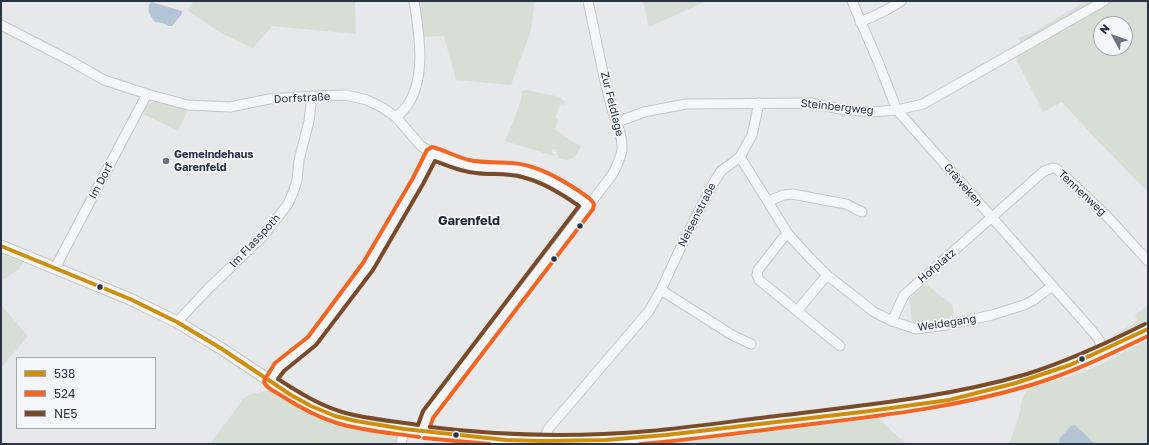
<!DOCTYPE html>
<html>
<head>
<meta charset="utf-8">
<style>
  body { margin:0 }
  #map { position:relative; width:1149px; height:445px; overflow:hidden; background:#e6e8ea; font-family:"Golos Text",sans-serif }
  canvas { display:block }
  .frame { position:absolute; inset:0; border:2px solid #2b3445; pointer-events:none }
  .legend { position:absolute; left:16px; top:357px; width:140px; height:72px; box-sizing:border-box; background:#f4f6f9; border:1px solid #a4a8b1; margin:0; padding:5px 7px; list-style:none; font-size:12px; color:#2b3445 }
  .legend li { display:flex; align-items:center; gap:8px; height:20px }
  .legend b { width:20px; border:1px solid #a4a8b1 }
  .north { position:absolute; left:1093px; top:16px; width:40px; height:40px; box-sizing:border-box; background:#f4f6f9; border:1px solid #a4a8b1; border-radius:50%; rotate:310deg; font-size:11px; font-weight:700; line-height:16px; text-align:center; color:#2b3445 }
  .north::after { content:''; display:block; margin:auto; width:14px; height:18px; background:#6c737f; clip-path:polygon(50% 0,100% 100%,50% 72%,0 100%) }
</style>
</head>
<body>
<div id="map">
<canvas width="1149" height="445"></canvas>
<div class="frame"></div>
<ul class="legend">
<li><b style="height:5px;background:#ce8f0e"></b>538</li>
<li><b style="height:5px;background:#f26522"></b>524</li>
<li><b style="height:5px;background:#7a4b2a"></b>NE5</li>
</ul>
<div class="north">N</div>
</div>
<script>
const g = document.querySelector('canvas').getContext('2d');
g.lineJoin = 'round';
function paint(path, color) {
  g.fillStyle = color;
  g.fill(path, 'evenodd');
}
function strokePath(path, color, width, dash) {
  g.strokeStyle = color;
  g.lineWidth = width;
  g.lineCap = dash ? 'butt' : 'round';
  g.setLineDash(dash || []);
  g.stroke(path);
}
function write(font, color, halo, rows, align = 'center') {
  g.font = font + ' "Golos Text",sans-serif';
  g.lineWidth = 3.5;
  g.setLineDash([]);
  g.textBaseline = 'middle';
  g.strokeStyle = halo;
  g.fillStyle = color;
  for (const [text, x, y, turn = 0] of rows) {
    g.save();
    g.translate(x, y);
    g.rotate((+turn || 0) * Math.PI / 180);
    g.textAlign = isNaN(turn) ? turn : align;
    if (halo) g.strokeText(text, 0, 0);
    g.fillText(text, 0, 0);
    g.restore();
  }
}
paint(new Path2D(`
  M194 1H355L356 34 272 26 253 48 219 32 187 10Z
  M414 1H535L531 30 511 85 456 80 444 36 419 37Z
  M643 1H707L649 27Z
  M1086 1H1098L1021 46 1019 38 1038 30Z
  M1109 1H1148V42L1147 43 1148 45V192L1094 137 1062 102 1043 112 1015 57ZM1101 24H1125V48H1101Z
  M527 90 560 97 562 100 565 101 564 105 560 104 555 118 558 119 555 130 558 131V132L563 134 565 137 581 146C577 157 570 163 558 158V155L556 153 557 150 552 149V153L555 154 554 156 505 141C510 130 523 100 522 91Z
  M155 101 188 110 178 131 143 114 146 105Z
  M1 246 27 257 19 269 1 281Z
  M926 284 952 305 954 314 948 318 917 324 912 319 909 298Z
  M1 305 28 336 1 368Z
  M1148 305V323L1119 338 1118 336 1113 337 1112 336 1138 321 1135 315Z
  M1148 340V444H1009C1012 436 1015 427 1018 419 1021 409 1021 396 1029 388L1065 378 1098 366Z
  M271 390 306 413 334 424 396 435 398 438V444H210L245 397 251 394Z
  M870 411 906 444H545Z`), '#d6ded6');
paint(new Path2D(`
  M151 2 182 11V14L172 26H168L163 23 155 22C151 16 145 9 151 2Z
  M1075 425 1095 444H1061L1059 442V439L1071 426Z`), '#b4c4d5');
const minor = new Path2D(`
  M852 1 879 64 897 110 1094 333 1099 340 1103 351
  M860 22C875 16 888 10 901 1
  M1 25 69 60 104 80 147 94 188 105 230 107 269 99 316 96 346 95 367 100 383 108 396 117 421 146 432 153 461 164 477 167H497L518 169 541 176 556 183 588 205
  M396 117C399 114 404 110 407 106 427 77 419 33 414 1
  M617 122 644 112 686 104 811 103 840 109 871 112 897 110 923 104 1104 1
  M740 157 788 234 810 258 827 275 874 312 892 321 916 329 946 325 992 315 1024 305 1034 300 1052 286
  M769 201 783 195 792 194 846 204 862 212
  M788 234 783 238 758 270 757 275 759 280 840 346
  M55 268 147 94
  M661 290 732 335 751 344
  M797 311 827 275
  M892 321 904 295 1044 171 1053 168 1057 169 1105 214 1148 261
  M177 322 208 289 262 237 288 204 294 190 297 180 299 160 309 121 312 96
  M270 381 279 367 312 341 368 266 418 181 432 153
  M422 432 428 415 612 175C616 168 620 159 622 150 623 135 616 122 612 109 602 73 596 37 588 1
  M542 441 549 428 649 311 661 290 685 238 714 182 721 171 740 157 752 135 759 103
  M401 444 404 429`);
const tertiary = new Path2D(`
  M1 246 130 299 177 322 222 349 291 395 311 406 335 416 356 421 404 429 506 440 542 441 606 440 666 435 870 411 949 400 1016 383 1070 365 1148 329`);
strokePath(minor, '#c4c6c8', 11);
strokePath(tertiary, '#c4c6c8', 13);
strokePath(minor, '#f5f6f7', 9);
strokePath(tertiary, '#f5f6f7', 11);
strokePath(new Path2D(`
  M1 246 130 299 177 322 222 349 291 395 311 406 335 416 356 421 404 429 506 440 542 441 606 440 666 435 870 411 949 400 1016 383 1070 365 1148 329`), '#ce8f0e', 4);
strokePath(new Path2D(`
  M419 437C392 433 363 431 337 423 317 417 299 407 282 396 276 392 265 388 264 381L275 363 308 337 363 263 413 178 427 150 432 147C445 150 456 157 469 160 483 163 498 162 512 163 537 165 559 178 579 191 584 195 593 199 594 205L593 209 433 418 430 427
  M424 438 490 444
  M640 444C689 440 738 433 787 427 869 417 951 409 1031 385 1072 373 1110 354 1148 336`), '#f26522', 4);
strokePath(new Path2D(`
  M435 161C448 166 462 172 476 173 491 175 507 173 522 177 543 182 562 194 579 206L423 411 418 425C393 421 366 419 342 412 319 405 298 392 278 379L284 371 316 345 373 270 423 184Z
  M430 427C502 436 578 437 650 431 695 427 740 420 785 415 867 405 948 397 1027 374 1068 361 1107 343 1145 324`), '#7a4b2a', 4);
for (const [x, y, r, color] of [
  [166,161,4,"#6c737f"],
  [580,226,3.5,"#2b3445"],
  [554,259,3.5,"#2b3445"],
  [100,287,3.5,"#2b3445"],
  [1082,359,3.5,"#2b3445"],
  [456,435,3.5,"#2b3445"]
]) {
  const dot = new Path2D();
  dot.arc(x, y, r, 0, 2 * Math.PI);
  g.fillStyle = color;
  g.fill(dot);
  strokePath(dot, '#f4f6f9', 1.5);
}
write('11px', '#2b3445', '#f4f6f9', [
  ["Dorfstraße",302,98,-3],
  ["Zur Feldlage",612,104,76],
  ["Steinbergweg",837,107,6],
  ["Im Dorf",101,181,-62],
  ["Gräweken",963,185,49],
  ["Tennenweg",1082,193,43],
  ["Neisenstraße",697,215,-63],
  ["Im Flasspoth",255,241,-47],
  ["Hofplatz",937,266,-41],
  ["Weidegang",947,323,-9]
]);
write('bold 11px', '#2b3445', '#f4f6f9', [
  ["Gemeindehaus",174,155],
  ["Garenfeld",174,168]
], 'left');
write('bold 13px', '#1d2536', '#f4f6f9', [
  ["Garenfeld",469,221]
]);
</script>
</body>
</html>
